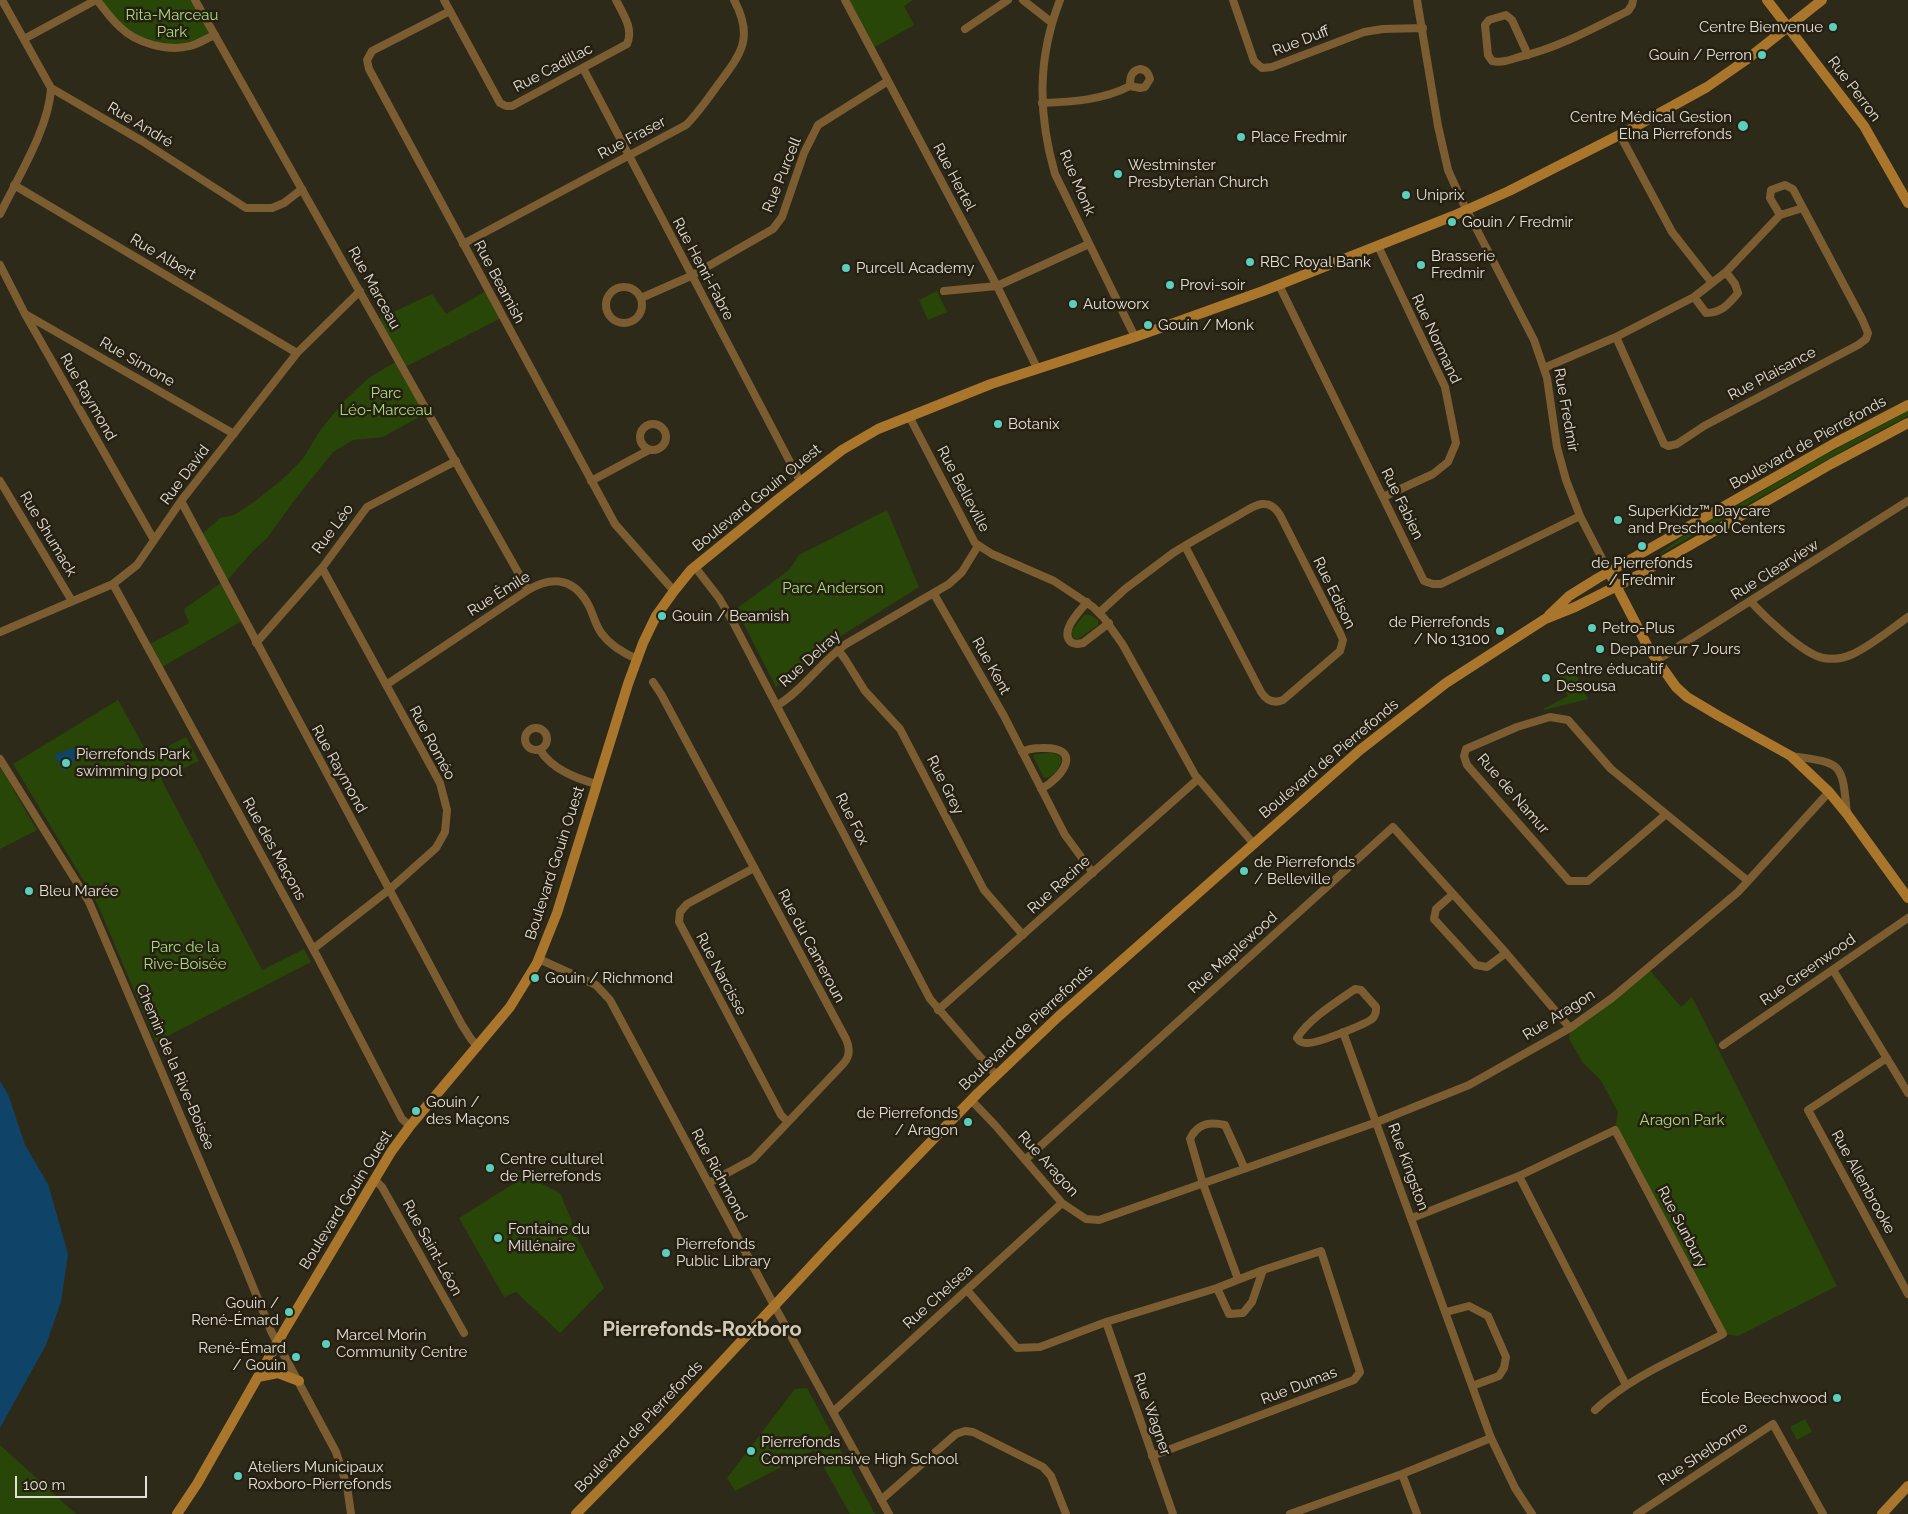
<!DOCTYPE html>
<html>
<head>
<meta charset="utf-8">
<style>
  body { margin:0 }
  #map { position:relative; width:1908px; height:1514px; overflow:hidden; background:#2e2a1a; font-family:Raleway,sans-serif }
  canvas { display:block }
  .scale { position:absolute; left:15px; top:1476px; width:132px; height:22px; box-sizing:border-box; border:2px solid #e2dfd6; border-top:0; padding-left:6px; font-size:15px; line-height:18px; white-space:nowrap; color:#e2dfd6; -webkit-text-stroke:4px #252011; paint-order:stroke }
</style>
</head>
<body>
<div id="map">
<canvas width="1908" height="1514"></canvas>
<div class="scale">100 m</div>
</div>
<script>
const g = document.querySelector('canvas').getContext('2d');
g.lineJoin = 'round';
function paint(path, color) {
  g.fillStyle = color;
  g.fill(path, 'evenodd');
}
function strokePath(path, color, width, dash) {
  g.strokeStyle = color;
  g.lineWidth = width;
  g.lineCap = dash ? 'butt' : 'round';
  g.setLineDash(dash || []);
  g.stroke(path);
}
function write(font, color, halo, rows, align = 'center') {
  g.font = font + ' Raleway,sans-serif';
  g.lineWidth = 5;
  g.setLineDash([]);
  g.textBaseline = 'middle';
  g.strokeStyle = halo;
  g.fillStyle = color;
  for (const [text, x, y, turn = 0] of rows) {
    g.save();
    g.translate(x, y);
    g.rotate((+turn || 0) * Math.PI / 180);
    g.textAlign = isNaN(turn) ? turn : align;
    if (halo) g.strokeText(text, 0, 0);
    g.fillText(text, 0, 0);
    g.restore();
  }
}
paint(new Path2D(`
  M101 0H195L215 35 190 46 152 44 120 28Z
  M845 0H913L904 6 914 25 871 49Z
  M488 290 503 317 405 367 378 319 432 294 446 314Z
  M937 291 947 312 928 320 919 300Z
  M399 360 426 413 383 437 353 440 333 452 293 502 268 537 252 552 226 582 201 535 220 518 234 515 254 502 284 478 302 460 321 429 346 399 370 377Z
  M1908 411V416L1853 445 1655 557 1682 537 1827 454Z
  M887 510 919 587 844 634 776 687 736 609 789 570 799 555Z
  M221 583 242 621 162 667 150 644 189 623 184 609Z
  M1084 615H1090L1098 620V625L1078 639 1073 637 1072 631Z
  M1572 667 1588 699 1544 710 1543 709 1568 696 1558 675Z
  M118 700 149 756 186 737 199 761 161 779 262 970 304 949 311 962 156 1042 97 903 13 764Z
  M1052 753 1060 756 1062 760C1059 768 1054 778 1044 778L1033 756 1036 754Z
  M1 768 37 830 0 849V769Z
  M1648 968 1681 1007 1692 997 1837 1286 1738 1336 1723 1334 1615 1130 1618 1112 1600 1079 1584 1064 1569 1039 1570 1028Z
  M526 1176 560 1193 571 1219 574 1232 604 1288 560 1333 516 1292 504 1297 459 1218Z
  M807 1388 875 1514H850L814 1450 735 1491 727 1478 795 1389Z
  M1805 1419 1812 1432 1797 1440 1790 1427Z
  M0 1445 76 1514H0Z`), '#284608');
paint(new Path2D(`
  M79 746 83 753 64 771 54 755Z
  M0 1081 8 1094 25 1145 48 1184 68 1254 61 1302 46 1345 0 1428Z`), '#0f4367');
strokePath(new Path2D(`
  M2 0 51 88 142 141 246 208H272L284 203 302 189
  M97 0C104 9 111 19 120 27 136 43 167 52 190 46 198 44 207 38 215 35
  M195 0 528 590
  M444 0 500 103 506 106H512L627 44C634 29 623 14 616 0
  M845 0 997 286 1037 368
  M1023 0 1051 22
  M1060 0C1037 59 1038 115 1055 174L1135 337
  M1233 0 1254 61 1262 68 1272 67 1364 32 1383 29 1423 28
  M1417 0 1438 126 1448 170 1461 199 1534 340 1547 378 1557 447 1566 480 1580 516 1609 572
  M450 11 372 51 367 60 369 69 615 524 674 591
  M965 29 1008 0
  M24 39 96 0
  M1528 55 1512 20 1506 15 1489 20 1485 25 1488 55 1492 61C1502 63 1510 60 1519 57 1558 48 1592 29 1628 11L1632 5 1633 0
  M583 68 800 481
  M1140 69C1146 70 1148 72 1150 79L1145 87 1140 88 1130 86C1130 77 1131 71 1140 69Z
  M1042 103C1072 102 1103 100 1130 86
  M1620 135 1672 232 1712 283
  M14 185 297 353
  M0 214C18 177 49 128 51 88
  M1780 215 1770 198 1771 190 1785 185 1793 189 1803 208
  M463 244 686 125C698 113 707 100 717 86 740 55 755 39 734 0
  M1378 246 1445 387 1456 443 1448 462 1433 474 1383 497
  M0 265 25 314 154 540
  M1279 285 1424 581 1433 584H1441L1580 516
  M606 305a18 18 0 1 1 36 0a18 18 0 1 1-36 0Z
  M944 291 997 286 1089 244
  M1694 297 1706 313C1721 313 1728 305 1738 293L1735 284 1726 272
  M641 298 691 276 773 229 782 217 804 153 818 125 888 81
  M25 314 234 434
  M1544 368 1616 337 1694 297 1726 272 1780 215 1803 208 1862 319 1868 333 1866 339 1858 345 1704 426 1677 444 1668 446 1664 444 1616 337
  M909 416 975 543 992 554 1054 581 1093 607 1104 618 1123 645 1195 775 1253 843
  M640 437a13 13 0 1 1 26 0a13 13 0 1 1-26 0Z
  M0 481 72 601
  M591 481 649 450
  M181 501 462 1025 471 1039 478 1047
  M695 567 719 598 733 622 930 999 996 1075
  M113 584 318 958 402 1119 410 1126
  M934 594 1004 716 1065 835 1093 873
  M1087 602C1080 611 1059 631 1071 642 1075 645 1079 644 1083 643L1109 623
  M1751 602C1765 617 1803 654 1823 658 1833 660 1844 658 1853 654 1872 645 1891 629 1908 617
  M1100 612 1125 589 1173 553C1194 540 1216 528 1237 516 1245 512 1253 505 1262 504 1271 503 1276 508 1280 515L1340 633 1343 640 1340 651 1283 700C1273 704 1266 700 1261 692L1185 546
  M0 632 113 584 137 565 181 501 297 353 360 291
  M256 643 322 568 367 507 456 461
  M838 650 845 659 865 691 900 729 984 890 1023 935
  M1657 660 1908 501
  M653 682 661 694 846 1039C850 1048 850 1056 844 1063L753 1159 709 1183
  M386 685 528 590C554 575 575 579 589 606 594 616 595 625 602 634 611 646 623 653 637 659
  M778 705C804 689 821 662 846 644L949 584 962 572 978 546
  M525 739a11 11 0 1 1 22 0a11 11 0 1 1-22 0Z
  M540 750C552 769 575 778 596 784
  M1022 752C1028 749 1034 748 1041 748 1084 746 1064 777 1041 789
  M1791 756C1843 763 1842 762 1847 814
  M0 759 89 902 238 1250 271 1331 336 1452 347 1486 351 1514
  M1665 815 1588 881H1569L1467 765 1464 756 1466 749 1517 727 1550 717 1568 720 1611 769 1748 881
  M754 868 687 904 680 912 679 922 781 1115 788 1122
  M1453 894 1436 909 1434 919 1476 965 1487 967 1506 953
  M313 949 390 889 436 848 445 832 447 810 440 783 322 568
  M539 959 596 985 610 1000 775 1307 889 1514
  M1833 970 1908 1093
  M1355 989 1361 990 1376 1007C1376 1012 1376 1014 1373 1018 1367 1024 1316 1044 1307 1043 1302 1043 1300 1042 1297 1038 1310 1018 1335 1003 1355 989Z
  M938 1010 1198 779
  M1343 1032 1491 1438 1515 1488 1532 1514
  M1723 1045 1908 918
  M1887 1058 1808 1110 1908 1294
  M971 1100 995 1125 1062 1203 1086 1219 1099 1220 1377 1122 1469 1085 1570 1028 1612 998 1738 892 1829 792
  M1025 1160 1393 827 1506 953 1570 1028
  M1519 1176 1626 1385
  M374 1179 382 1187 464 1333
  M1412 1218 1519 1176 1615 1130 1723 1334C1680 1357 1631 1376 1595 1410
  M1238 1279 1203 1184 1190 1139C1197 1124 1209 1121 1225 1125L1244 1167
  M1217 1288 1229 1314 1243 1313 1252 1302 1263 1270
  M967 1290 1017 1348 1040 1347 1106 1322 1217 1288 1263 1270 1321 1251 1360 1372 1354 1380 1152 1456
  M1446 1312 1469 1306 1488 1316 1506 1357 1504 1368 1499 1376 1472 1386
  M1106 1322 1173 1514
  M833 1412 1062 1203
  M1402 1474 1417 1514
  M881 1500 956 1434 965 1431 973 1432 1043 1467 1051 1476 1066 1514
  M1290 1514 1402 1474 1491 1438
  M1637 1514 1773 1424 1823 1514`), '#7c5c31', 8);
strokePath(new Path2D(`
  M1767 0 1864 126 1908 203
  M1609 572 1649 649 1676 687 1687 697 1719 716 1791 756 1829 792 1847 814 1908 898
  M1549 615 1569 596 1598 578 1835 443 1908 405
  M258 1377 278 1373 299 1381
  M177 1514 197 1484 284 1331 391 1152 410 1126 510 1007 537 963 557 913 628 684 643 643 656 616 674 591 691 570 781 497 842 450 878 429 991 384 1135 337 1263 291 1453 216 1509 191 1629 130 1707 87 1746 60 1822 0
  M576 1514 666 1422 829 1247 978 1093 1059 1016 1360 750 1446 683 1545 619 1575 607 1633 578 1831 464 1908 423
  M1882 1514 1908 1486`), '#aa762c', 10);
for (const [x, y, r, color] of [
  [1833,27,5,"#5bcebc"],
  [1762,55,5,"#5bcebc"],
  [1743,126,6,"#5bcebc"],
  [1241,137,5,"#5bcebc"],
  [1118,174,5,"#5bcebc"],
  [1406,195,5,"#5bcebc"],
  [1452,222,5,"#5bcebc"],
  [1250,262,5,"#5bcebc"],
  [1421,265,5,"#5bcebc"],
  [846,268,5,"#5bcebc"],
  [1170,285,5,"#5bcebc"],
  [1073,304,5,"#5bcebc"],
  [1148,325,5,"#5bcebc"],
  [998,424,5,"#5bcebc"],
  [1618,520,5,"#5bcebc"],
  [1642,546,5,"#5bcebc"],
  [662,616,5,"#5bcebc"],
  [1592,628,5,"#5bcebc"],
  [1500,631,5,"#5bcebc"],
  [1600,649,5,"#5bcebc"],
  [1546,678,5,"#5bcebc"],
  [66,763,5,"#5bcebc"],
  [1244,871,5,"#5bcebc"],
  [29,891,5,"#5bcebc"],
  [535,978,5,"#5bcebc"],
  [416,1111,5,"#5bcebc"],
  [968,1122,5,"#5bcebc"],
  [490,1168,5,"#5bcebc"],
  [498,1238,5,"#5bcebc"],
  [666,1253,5,"#5bcebc"],
  [289,1312,5,"#5bcebc"],
  [326,1344,5,"#5bcebc"],
  [296,1357,5,"#5bcebc"],
  [1837,1398,5,"#5bcebc"],
  [751,1451,5,"#5bcebc"],
  [238,1476,5,"#5bcebc"]
]) {
  const dot = new Path2D();
  dot.arc(x, y, r, 0, 2 * Math.PI);
  g.fillStyle = color;
  g.fill(dot);
  strokePath(dot, '#252011', 2);
}
write('15px', '#a9dc80', '#252011', [
  ["Rita-Marceau",172,15],
  ["Park",172,32],
  ["Parc",386,393],
  ["Léo-Marceau",386,410],
  ["Parc Anderson",833,588],
  ["Parc de la",185,947],
  ["Rive-Boisée",185,964],
  ["Aragon Park",1682,1120]
]);
write('15px', '#e2dfd6', '#252011', [
  ["Centre Bienvenue",1823,27,"right"],
  ["Gouin / Perron",1752,55,"right"],
  ["Centre Médical Gestion",1732,117,"right"],
  ["Elna Pierrefonds",1732,134,"right"],
  ["Place Fredmir",1251,137],
  ["Westminster",1128,165],
  ["Presbyterian Church",1128,182],
  ["Uniprix",1416,195],
  ["Gouin / Fredmir",1462,222],
  ["Brasserie",1431,256],
  ["Fredmir",1431,273],
  ["RBC Royal Bank",1260,262],
  ["Purcell Academy",856,268],
  ["Provi-soir",1180,285],
  ["Autoworx",1083,304],
  ["Gouin / Monk",1158,325],
  ["Botanix",1008,424],
  ["SuperKidz™ Daycare",1628,511],
  ["and Preschool Centers",1628,528],
  ["de Pierrefonds",1642,563,"center"],
  ["/ Fredmir",1642,580,"center"],
  ["Gouin / Beamish",672,616],
  ["de Pierrefonds",1490,622,"right"],
  ["/ No 13100",1490,639,"right"],
  ["Petro-Plus",1602,628],
  ["Depanneur 7 Jours",1610,649],
  ["Centre éducatif",1556,669],
  ["Desousa",1556,686],
  ["Pierrefonds Park",76,754],
  ["swimming pool",76,771],
  ["de Pierrefonds",1254,862],
  ["/ Belleville",1254,879],
  ["Bleu Marée",39,891],
  ["Gouin / Richmond",545,978],
  ["Gouin /",426,1102],
  ["des Maçons",426,1119],
  ["de Pierrefonds",958,1113,"right"],
  ["/ Aragon",958,1130,"right"],
  ["Centre culturel",500,1159],
  ["de Pierrefonds",500,1176],
  ["Fontaine du",508,1229],
  ["Millénaire",508,1246],
  ["Pierrefonds",676,1244],
  ["Public Library",676,1261],
  ["Gouin /",279,1303,"right"],
  ["René-Émard",279,1320,"right"],
  ["Marcel Morin",336,1335],
  ["Community Centre",336,1352],
  ["René-Émard",286,1348,"right"],
  ["/ Gouin",286,1365,"right"],
  ["École Beechwood",1827,1398,"right"],
  ["Pierrefonds",761,1442],
  ["Comprehensive High School",761,1459],
  ["Ateliers Municipaux",248,1467],
  ["Roxboro-Pierrefonds",248,1484]
], 'left');
write('15px', '#e2dfd6', '#252011', [
  ["Rue Duff",1301,41,-21],
  ["Rue Cadillac",553,68,-28],
  ["Rue Perron",1854,89,53],
  ["Rue André",140,125,31],
  ["Rue Fraser",632,138,-28],
  ["Rue Purcell",782,175,-68],
  ["Rue Hertel",954,177,62],
  ["Rue Monk",1077,183,67],
  ["Rue Albert",163,257,31],
  ["Rue Henri-Fabre",703,269,62],
  ["Rue Beamish",499,282,62],
  ["Rue Marceau",374,288,61],
  ["Rue Normand",1436,339,65],
  ["Rue Simone",137,362,30],
  ["Rue Plaisance",1772,374,-28],
  ["Rue Raymond",88,397,60],
  ["Rue Fredmir",1566,410,80],
  ["Boulevard de Pierrefonds",1808,443,-29],
  ["Rue David",185,475,-53],
  ["Rue Belleville",963,489,62],
  ["Boulevard Gouin Ouest",757,498,-39],
  ["Rue Fabien",1402,504,64],
  ["Rue Léo",333,529,-53],
  ["Rue Shumack",48,534,59],
  ["Rue Clearview",1775,570,-32],
  ["Rue Edison",1334,593,64],
  ["Rue Émile",499,594,-32],
  ["Rue Delray",810,659,-42],
  ["Rue Kent",991,666,61],
  ["Rue Roméo",432,743,62],
  ["Boulevard de Pierrefonds",1329,759,-40],
  ["Rue Raymond",339,769,61],
  ["Rue Grey",945,785,63],
  ["Rue de Namur",1513,794,49],
  ["Rue Fox",852,819,63],
  ["Rue des Maçons",274,849,61],
  ["Boulevard Gouin Ouest",555,863,-72],
  ["Rue Racine",1059,885,-42],
  ["Rue du Cameroun",811,946,62],
  ["Rue Maplewood",1233,953,-42],
  ["Rue Greenwood",1808,970,-35],
  ["Rue Narcisse",721,974,62],
  ["Rue Aragon",1559,1015,-32],
  ["Boulevard de Pierrefonds",1026,1028,-43],
  ["Chemin de la Rive-Boisée",175,1067,67],
  ["Rue Aragon",1048,1164,48],
  ["Rue Kingston",1408,1167,70],
  ["Rue Richmond",719,1175,62],
  ["Rue Allenbrooke",1863,1182,61],
  ["Boulevard Gouin Ouest",346,1200,-58],
  ["Rue Sunbury",1682,1227,62],
  ["Rue Saint-Léon",432,1248,61],
  ["Rue Chelsea",938,1297,-42],
  ["Rue Dumas",1299,1386,-21],
  ["Rue Wagner",1152,1414,71],
  ["Boulevard de Pierrefonds",639,1427,-46],
  ["Rue Shelborne",1703,1454,-33]
]);
write('bold 20px', '#d0cab7', '#252011', [
  ["Pierrefonds-Roxboro",702,1330]
]);
</script>
</body>
</html>
